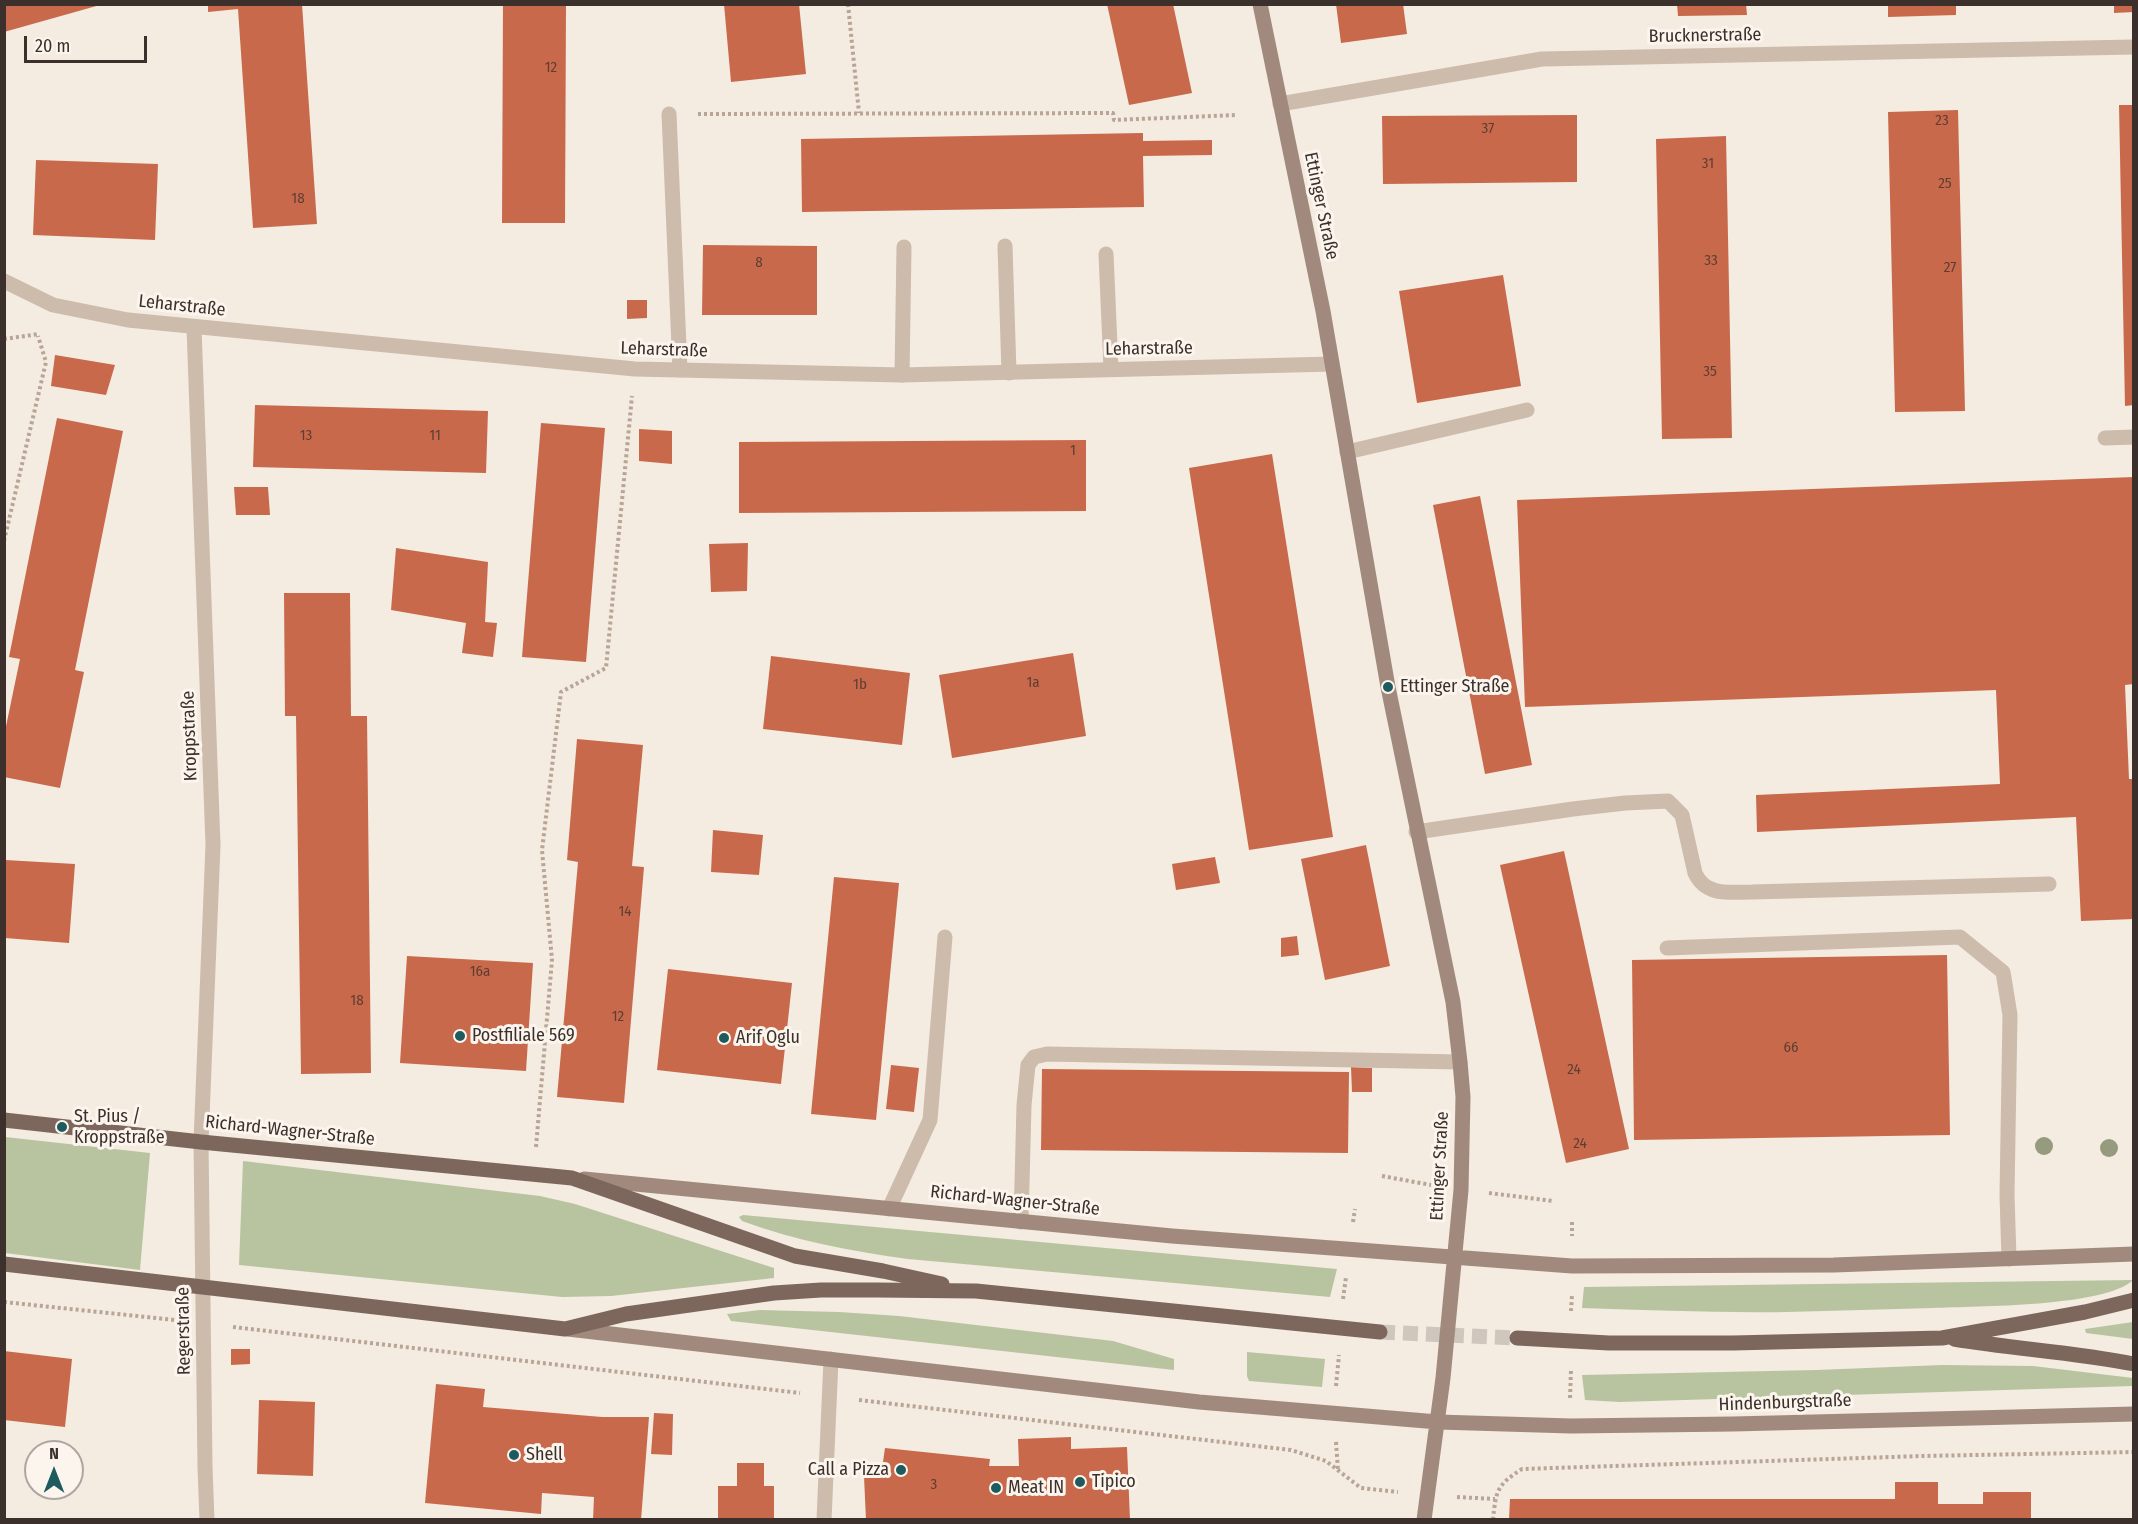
<!DOCTYPE html>
<html>
<head>
<meta charset="utf-8">
<style>
  body { margin:0 }
  #map { position:relative; width:2138px; height:1524px; overflow:hidden; background:#f4ebe1; font-family:"Fira Sans Condensed",sans-serif }
  canvas { display:block }
  .frame { position:absolute; inset:0; border:6px solid #3b302b; pointer-events:none }
  .north { position:absolute; left:24px; top:1440px; width:60px; height:60px; box-sizing:border-box; background:#fbf5ee; border:2px solid #aea6a0; border-radius:50%; rotate:0deg; font-size:16px; font-weight:700; line-height:24px; text-align:center; color:#3b302b }
  .north::after { content:''; display:block; margin:auto; width:21px; height:27px; background:#1f5a5e; clip-path:polygon(50% 0,100% 100%,50% 72%,0 100%) }
  .scale { position:absolute; left:24px; top:36px; width:123px; height:27px; box-sizing:border-box; border:3px solid #3b302b; border-top:0; padding-left:8px; font-size:18px; line-height:21px; white-space:nowrap; color:#3b302b; -webkit-text-stroke:4px #fbf5ee; paint-order:stroke }
</style>
</head>
<body>
<div id="map">
<canvas width="2138" height="1524"></canvas>
<div class="frame"></div>
<div class="north">N</div>
<div class="scale">20 m</div>
</div>
<script>
const g = document.querySelector('canvas').getContext('2d');
g.lineJoin = 'round';
function paint(path, color) {
  g.fillStyle = color;
  g.fill(path, 'evenodd');
}
function strokePath(path, color, width, dash) {
  g.strokeStyle = color;
  g.lineWidth = width;
  g.lineCap = dash ? 'butt' : 'round';
  g.setLineDash(dash || []);
  g.stroke(path);
}
function write(font, color, halo, rows, align = 'center') {
  g.font = font + ' "Fira Sans Condensed",sans-serif';
  g.lineWidth = 6;
  g.setLineDash([]);
  g.textBaseline = 'middle';
  g.strokeStyle = halo;
  g.fillStyle = color;
  for (const [text, x, y, turn = 0] of rows) {
    g.save();
    g.translate(x, y);
    g.rotate((+turn || 0) * Math.PI / 180);
    g.textAlign = isNaN(turn) ? turn : align;
    if (halo) g.strokeText(text, 0, 0);
    g.fillText(text, 0, 0);
    g.restore();
  }
}
paint(new Path2D(`
  M5 1137 150 1153 140 1270 5 1253Z
  M243 1161 540 1196 575 1204 774 1268V1278L611 1296 562 1297 239 1265Z
  M743 1215 1337 1269 1330 1297 908 1259C851 1251 796 1241 742 1221L739 1217Z
  M2133 1280C2105 1307 1976 1306 1933 1308 1885 1309 1836 1311 1787 1312 1719 1313 1650 1310 1582 1308L1584 1287Z
  M760 1310 839 1312 899 1316 1113 1341 1174 1359V1370L731 1321 727 1314Z
  M2133 1322V1339L2086 1333 2085 1329Z
  M1247 1352 1325 1359 1322 1387 1249 1381 1247 1376Z
  M1942 1365 2033 1366 2133 1378V1386L1620 1402 1585 1400 1582 1375 1817 1370Z`), '#b8c4a0');
paint(new Path2D(`
  M4 4H100V5L4 32Z
  M208 4H302L317 224 253 228 238 9 208 12Z
  M503 4H566L565 223H502Z
  M724 4H799L806 74 731 82Z
  M1107 4H1173L1192 93 1129 105Z
  M1336 4H1403L1407 34 1341 43Z
  M1677 4H1746L1747 15 1678 16Z
  M1888 4H1956V15L1888 17Z
  M2114 4H2134V12L2114 13Z
  M2119 105H2134V405L2125 406Z
  M1958 110 1965 411 1895 412 1888 112Z
  M1577 115V182L1383 184 1382 116Z
  M1143 133V141L1212 140V155L1143 156 1144 207 802 212 801 139Z
  M1726 136 1732 438 1662 439 1656 139Z
  M36 160 158 164 155 240 33 235Z
  M703 245 817 246V315H702Z
  M1503 275 1521 386 1417 403 1399 291Z
  M627 300H647V318L627 319Z
  M55 355 115 365 106 395 51 386Z
  M255 405 488 411 486 473 253 467Z
  M57 418 123 431 75 670 84 672 60 788 4 777V736L20 659 9 657Z
  M541 423 605 428 586 662 522 657Z
  M639 429 672 431V464L639 461Z
  M1086 440V511L739 513V442Z
  M1272 454 1333 837 1249 850 1189 468Z
  M2134 477V684L2125 685 2129 779H2134V919L2081 921 2076 817 1757 832 1756 795 2000 784 1996 690 1525 707 1517 500Z
  M234 487H268L270 515H236Z
  M1480 496 1532 765 1485 774 1433 505Z
  M748 543 747 591 711 592 709 544Z
  M396 548 488 562 485 622 497 623 493 657 462 653 466 623 391 610Z
  M284 593H350L351 716H367L371 1073 301 1074 296 716H285Z
  M1073 653 1086 736 952 758 939 675Z
  M771 656 910 673 902 745 763 729Z
  M577 739 643 745 632 866 644 867 624 1103 557 1097 578 862 567 860Z
  M713 830 763 835 759 875 711 872Z
  M1366 845 1390 966 1325 980 1301 859Z
  M1564 851 1629 1149 1566 1163 1500 865Z
  M1215 857 1220 883 1176 890 1172 864Z
  M5 860 75 864 69 943 5 938Z
  M834 877 899 883 876 1120 811 1114Z
  M1297 936 1299 955 1281 957V938Z
  M1947 955 1950 1135 1634 1140 1632 960Z
  M407 956 533 963 526 1071 400 1063Z
  M668 969 792 983 781 1084 657 1070Z
  M891 1065 919 1068 914 1112 886 1109Z
  M1351 1067 1372 1068V1092H1352Z
  M1042 1069 1349 1072 1348 1153 1041 1150Z
  M231 1349H250V1364L231 1365Z
  M4 1351 72 1359 65 1427 4 1420Z
  M436 1384 485 1389 483 1407 602 1417H649L641 1520H593L594 1497 542 1493 541 1514 425 1503Z
  M259 1400 315 1402 313 1476 257 1474Z
  M654 1413 673 1414 672 1455 651 1454Z
  M1071 1437V1449L1127 1447 1130 1520H866L864 1476H881L885 1448 990 1459 989 1466H1019L1018 1439Z
  M737 1463H764V1486H774V1520H718V1486H737Z
  M1895 1482H1938V1504H1983V1492H2031V1520H1509L1510 1499H1895Z`), '#c8694b');
strokePath(new Path2D(`
  M1380 1332 1517 1338`), '#cfc6bd', 15, [15, 8]);
strokePath(new Path2D(`
  M848 4 859 113
  M698 114 1113 113 1114 120 1237 115
  M4 339 39 334
  M4 541 46 362 38 336
  M536 1147 552 960 542 850 561 692 606 668 632 396
  M1382 1176 1431 1185
  M1489 1193 1553 1201
  M1353 1222 1355 1209
  M1572 1222V1236
  M1343 1299 1346 1277
  M4 1302 175 1320
  M1571 1311 1572 1295
  M233 1327 800 1393
  M1336 1386 1339 1355
  M1570 1398 1571 1370
  M859 1400 1291 1450 1326 1461 1361 1488 1398 1492
  M1336 1442 1338 1470
  M1457 1497 1495 1499
  M1493 1520C1496 1490 1497 1485 1522 1469L1922 1456 2134 1452`), '#b9a596', 4, [3, 3]);
strokePath(new Path2D(`
  M669 114 680 370
  M1005 246 1009 373
  M1106 254 1111 369
  M902 375 904 247
  M2105 438 2134 437
  M1347 452 1527 410
  M1416 832 1573 809 1625 803 1668 801 1682 815 1695 873C1706 897 1730 892 1752 892L2049 884
  M1667 948 1960 937 2003 972 2010 1015 2007 1195 2009 1259
  M889 1209 930 1120 945 937
  M1021 1222 1024 1105 1028 1065 1034 1057 1047 1054 1460 1062`), '#cdbbac', 15);
strokePath(new Path2D(`
  M1280 104 1542 59 2134 47
  M4 281 53 305 128 320 635 369 902 375 1332 364
  M194 328 213 845 201 1142 205 1467 207 1520
  M824 1520 831 1359`), '#cdbbac', 15);
strokePath(new Path2D(`
  M1260 4 1323 311 1388 687 1453 1002 1460 1062 1463 1097 1461 1190 1443 1378 1424 1520
  M584 1179 1172 1236 1572 1266 1834 1265 2134 1254
  M568 1329 1199 1402 1438 1422 1571 1426 1733 1424 2134 1414`), '#a18a7d', 15);
strokePath(new Path2D(`
  M4 1120 201 1142 572 1178 795 1256 883 1271 942 1284
  M4 1264 565 1329 626 1314 774 1293 821 1290H876L976 1291 1380 1332
  M1517 1338 1609 1343H1733L1942 1338 2085 1312 2134 1300
  M1954 1339C2014 1349 2074 1352 2134 1364`), '#7d675c', 15);
g.fillStyle = '#969b7f';
for (const [x, y] of [
  [2044,1146],
  [2109,1148]
]) {
  g.beginPath();
  g.arc(x, y, 9, 0, 2 * Math.PI);
  g.fill();
}
for (const [x, y, r, color] of [
  [1388,687,6,"#1f5a5e"],
  [460,1036,6,"#1f5a5e"],
  [724,1038,6,"#1f5a5e"],
  [62,1127,6,"#1f5a5e"],
  [514,1455,6,"#1f5a5e"],
  [901,1470,6,"#1f5a5e"],
  [1080,1482,6,"#1f5a5e"],
  [996,1488,6,"#1f5a5e"]
]) {
  const dot = new Path2D();
  dot.arc(x, y, r, 0, 2 * Math.PI);
  g.fillStyle = color;
  g.fill(dot);
  strokePath(dot, '#fbf5ee', 2);
}
write('15px', '#5e3e33', null, [
  ["12",551,68],
  ["23",1942,121],
  ["37",1488,129],
  ["31",1708,164],
  ["25",1945,184],
  ["18",298,199],
  ["33",1711,261],
  ["8",759,263],
  ["27",1950,268],
  ["35",1710,372],
  ["13",306,436],
  ["11",435,436],
  ["1",1073,451],
  ["1a",1033,683],
  ["1b",860,685],
  ["14",625,912],
  ["16a",480,972],
  ["18",357,1001],
  ["12",618,1017],
  ["66",1791,1048],
  ["24",1574,1070],
  ["24",1580,1144],
  ["3",934,1485]
]);
write('18px', '#3b302b', '#fbf5ee', [
  ["Brucknerstraße",1705,36,-1],
  ["Ettinger Straße",1321,206,78],
  ["Leharstraße",182,306,6],
  ["Leharstraße",1149,349,-1],
  ["Leharstraße",664,350,2],
  ["Kroppstraße",190,736,-92],
  ["Richard-Wagner-Straße",290,1131,6],
  ["Ettinger Straße",1440,1166,-87],
  ["Richard-Wagner-Straße",1015,1201,6],
  ["Regerstraße",184,1331,-91],
  ["Hindenburgstraße",1785,1403,-2]
]);
write('18px', '#3b302b', '#fbf5ee', [
  ["Ettinger Straße",1400,687],
  ["Postfiliale 569",472,1036],
  ["Arif Oglu",736,1038],
  ["St. Pius /",74,1117],
  ["Kroppstraße",74,1138],
  ["Shell",526,1455],
  ["Call a Pizza",889,1470,"right"],
  ["Tipico",1092,1482],
  ["Meat IN",1008,1488]
], 'left');
</script>
</body>
</html>
